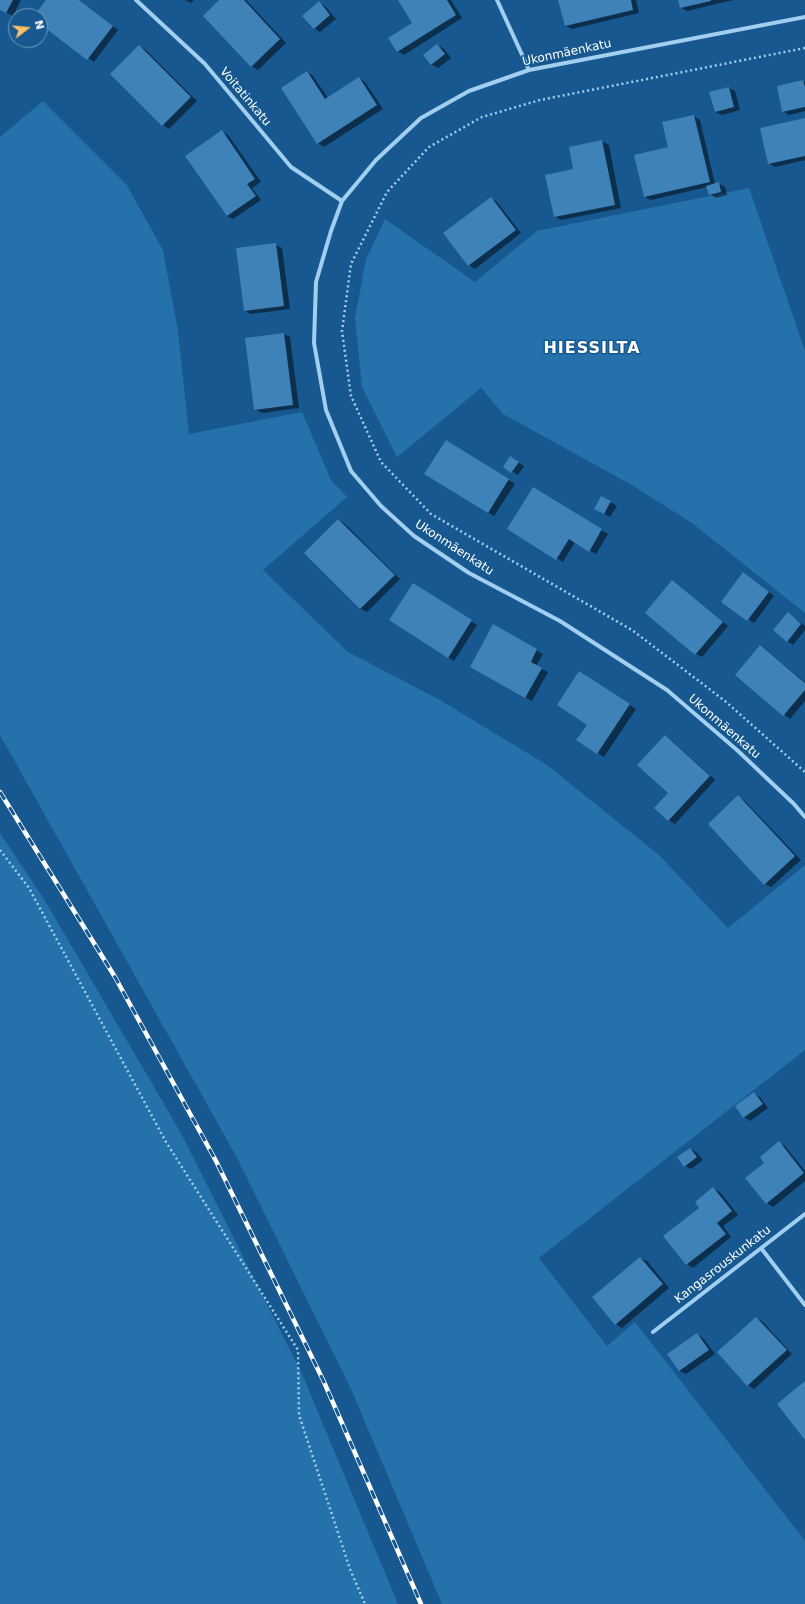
<!DOCTYPE html>
<html>
<head>
<meta charset="utf-8">
<style>
  body { margin:0 }
  #map { position:relative; width:805px; height:1604px; overflow:hidden; background:#16588f; font-family:"DejaVu Sans",sans-serif }
  canvas { display:block }
  .north { position:absolute; left:8px; top:8px; width:40px; height:40px; box-sizing:border-box; background:#16588f; border:1px solid #739bbc; border-radius:50%; rotate:74deg; font-size:11px; font-weight:700; line-height:16px; text-align:center; color:#fff }
  .north::after { content:''; display:block; margin:auto; width:14px; height:18px; background:#ffc061; clip-path:polygon(50% 0,100% 100%,50% 72%,0 100%) }
</style>
</head>
<body>
<div id="map">
<canvas width="805" height="1604"></canvas>
<div class="north">N</div>
</div>
<script>
const g = document.querySelector('canvas').getContext('2d');
g.lineJoin = 'round';
function paint(path, color) {
  g.fillStyle = color;
  g.fill(path, 'evenodd');
}
function strokePath(path, color, width, dash) {
  g.strokeStyle = color;
  g.lineWidth = width;
  g.lineCap = dash ? 'butt' : 'round';
  g.setLineDash(dash || []);
  g.stroke(path);
}
function write(font, color, halo, rows, align = 'center') {
  g.font = font + ' "DejaVu Sans",sans-serif';
  g.lineWidth = 3;
  g.setLineDash([]);
  g.textBaseline = 'middle';
  g.strokeStyle = halo;
  g.fillStyle = color;
  for (const [text, x, y, turn = 0] of rows) {
    g.save();
    g.translate(x, y);
    g.rotate((+turn || 0) * Math.PI / 180);
    g.textAlign = isNaN(turn) ? turn : align;
    if (halo) g.strokeText(text, 0, 0);
    g.fillText(text, 0, 0);
    g.restore();
  }
}
paint(new Path2D(`
  M43 101 126 184 163 250 178 331 189 434 302 412 331 480 347 497 263 570 348 652 440 700 547 765 659 855 728 928 805 865V1050L539 1258 607 1346 635 1322 805 1541V1604H442L351 1389 236 1156 0 735V137Z
  M749 188 805 351V613L692 523 630 484 503 414 481 388 397 457 362 387 355 318 366 259 385 219 475 282 537 231Z
  M0 833 44 899 181 1133 302 1374 398 1604H0Z`), '#2571ab');
paint(new Path2D(`
  M0 0H21L13 16 0 9Z
  M47 0H79L118 30 94 62 40 22V16H35Z
  M185 0H194L191 3Z
  M221 0H246L286 43 258 70 251 66Z
  M399 0H451L462 18 404 55 397 51 414 23Z
  M559 0H636L639 13 572 29 566 26Z
  M679 0H733L687 11 680 7Z
  M319 3 325 6 336 19 320 32 314 28Z
  M437 45 444 49 451 58 438 68 431 64Z
  M139 46 145 49 197 101 169 129 163 125 111 74Z
  M307 72 313 76 328 98 359 78 365 82 383 109 324 147 318 143 282 89Z
  M803 81 805 82V111L789 115 783 111Z
  M729 88 735 91 740 110 722 115 715 112Z
  M694 116 700 120 715 184 718 183 725 187 727 195 716 198 710 194 707 187 651 200 645 197 669 148Z
  M805 119V160L775 167 769 163Z
  M222 131 228 135 261 182 252 188 261 200 233 219 227 216Z
  M602 141 609 145 621 208 561 220 555 217 575 170 570 148Z
  M491 198 497 202 521 233 475 269 469 265Z
  M276 245 282 248 290 309 251 314 245 311Z
  M284 334 290 337 299 408 262 413 255 409Z
  M446 442 515 484 494 516 426 474Z
  M516 461 524 466 518 475 504 466Z
  M533 488 608 534 596 554 575 542 563 562 508 529Z
  M601 497 617 506 610 517 595 508Z
  M339 520 345 524 400 579 367 612 361 609 306 553Z
  M749 577 774 596 754 623 723 601Z
  M672 581 728 626 702 657 696 654Z
  M419 588 477 625 454 661 448 657Z
  M788 614 805 626V630L793 645 787 641Z
  M494 626 543 654 536 666 548 672 532 701 471 667Z
  M761 646 805 682V701L790 719 737 675Z
  M586 676 636 709 604 757 578 740 588 725Z
  M665 736 671 740 715 780 675 824 669 820 655 808 669 793Z
  M738 797 744 800 801 860 771 887 765 884Z
  M754 1094 760 1097 768 1108 750 1121 744 1117Z
  M779 1143 785 1146 805 1171V1181L773 1207 767 1203 765 1163Z
  M690 1149 696 1152 703 1160 691 1169 685 1166Z
  M714 1189 720 1192 738 1215 723 1226 731 1237 693 1268 687 1264 700 1208Z
  M640 1258 647 1261 669 1288 622 1328 616 1324Z
  M756 1318 762 1321 792 1354 754 1389 748 1385Z
  M697 1334 703 1338 715 1354 686 1374 680 1371 668 1355Z`), '#0007');
paint(new Path2D(`
  M0 0H13L6 13 0 10Z
  M46 0H79L113 26 87 60 40 24V16H34Z
  M219 0H244L280 39 251 67 203 16Z
  M398 0H447L456 15 397 52 388 38 412 23Z
  M558 0H631L633 10 565 26Z
  M678 0H711V1L680 8Z
  M319 1 330 15 314 29 302 16Z
  M437 44 445 54 431 65 423 55Z
  M139 45 191 97 162 126 110 74Z
  M307 71 325 99 359 77 377 105 317 144 281 88Z
  M803 80 805 87V107L782 112 777 86Z
  M729 87 734 107 715 112 709 92Z
  M694 115 710 182 644 197 634 155 668 147 662 122Z
  M805 118V156L768 164 760 128Z
  M222 130 255 179 247 184 256 196 227 216 185 156Z
  M602 140 615 205 554 217 545 175 573 169 569 147Z
  M719 182 721 192 709 195 706 186Z
  M491 197 516 230 468 266 443 233Z
  M276 243 284 306 244 311 236 248Z
  M284 333 293 405 254 410 245 338Z
  M446 440 509 479 488 513 424 474Z
  M510 456 519 462 511 473 503 467Z
  M533 487 602 529 589 552 569 539 556 560 507 529Z
  M601 496 611 501 604 514 594 509Z
  M338 519 395 575 360 609 304 553Z
  M743 572 769 592 747 621 721 602Z
  M672 580 723 622 695 655 645 613Z
  M413 583 472 620 448 658 389 620Z
  M788 612 801 624 787 642 773 630Z
  M493 624 537 649 531 662 542 668 525 698 470 667Z
  M760 645 805 683V690L783 716 735 675Z
  M579 671 630 704 597 754 576 740 587 725 557 705Z
  M665 735 710 776 668 821 654 808 668 793 637 765Z
  M738 795 795 856 764 885 708 824Z
  M754 1092 763 1104 743 1118 735 1106Z
  M779 1141 804 1173 766 1204 745 1178 764 1163 760 1157Z
  M690 1148 697 1157 684 1167 677 1157Z
  M713 1187 732 1211 717 1223 726 1234 686 1265 663 1236 699 1208 695 1202Z
  M640 1257 663 1284 615 1325 592 1297Z
  M756 1317 787 1350 747 1386 717 1352Z
  M697 1333 709 1350 679 1371 667 1354Z
  M805 1381V1440L777 1404Z`), '#3e82b7');
strokePath(new Path2D(`
  M805 48 540 100 482 117 429 147 387 192 351 264 342 331 351 396 381 462 431 514 632 630 725 701 805 772
  M0 850 29 888 166 1142 298 1350 299 1415 350 1569 365 1604`), '#a2cef0', 2.5, [2, 3]);
strokePath(new Path2D(`
  M136 0 205 64 291 167 342 201
  M497 0 529 70
  M805 17 529 70 469 91 421 118 376 160 342 201 331 231 316 282 314 343 326 410 351 471 381 506 414 536 469 573 560 621 667 690 737 750 794 804 805 817
  M761 1248 805 1305
  M653 1332 805 1214`), '#a2cef0', 4);
const rail = new Path2D(`
  M0 792 115 977 216 1161 324 1382 421 1604`);
strokePath(rail, '#fff', 4.5);
strokePath(rail, '#16588f', 3, [9]);
write('12px', '#fff', '#16588f', [
  ["Ukonmäenkatu",567,53,-12],
  ["Voitatinkatu",245,97,50],
  ["Ukonmäenkatu",454,548,33],
  ["Ukonmäenkatu",724,727,41],
  ["Kangasrouskunkatu",723,1265,-38]
]);
g.letterSpacing = '1px';
write('bold 16px', '#fff', '#16588f', [
  ["HIESSILTA",592,349]
]);
g.letterSpacing = '0px';
</script>
</body>
</html>
